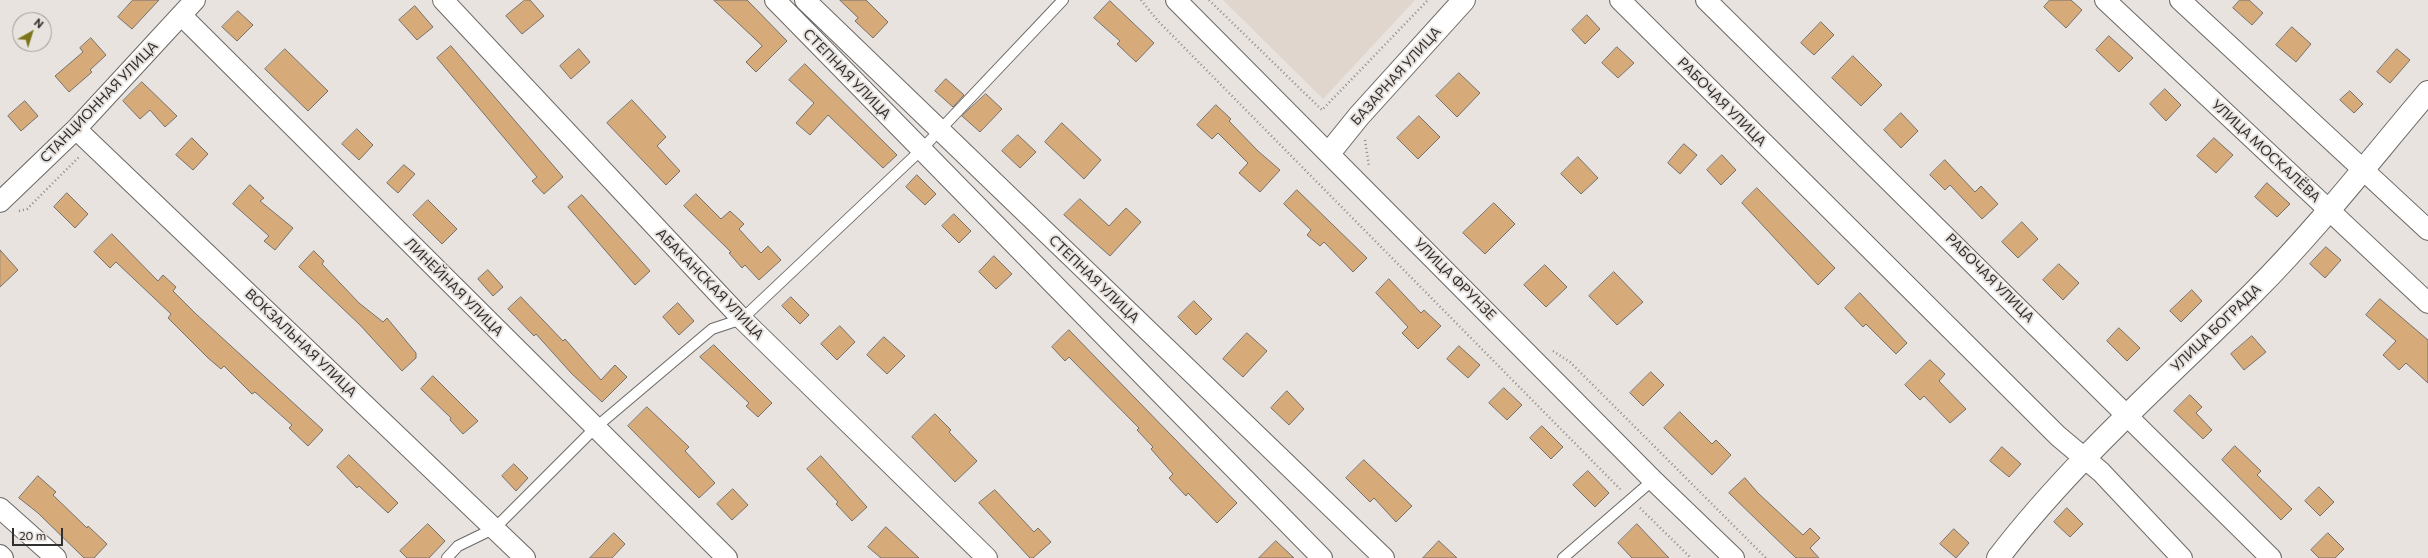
<!DOCTYPE html>
<html>
<head>
<meta charset="utf-8">
<style>
  body { margin:0 }
  #map { position:relative; width:2428px; height:558px; overflow:hidden; background:#e8e3df; font-family:Commissioner,sans-serif }
  canvas { display:block }
  .north { position:absolute; left:12px; top:12px; width:40px; height:40px; box-sizing:border-box; background:#e8e3df; border:1px solid #9f9b99; border-radius:50%; rotate:39deg; font-size:11px; font-weight:700; line-height:16px; text-align:center; color:#32302f }
  .north::after { content:''; display:block; margin:auto; width:14px; height:18px; background:#7c7418; clip-path:polygon(50% 0,100% 100%,50% 72%,0 100%) }
  .scale { position:absolute; left:12px; top:528px; width:51px; height:18px; box-sizing:border-box; border:2px solid #32302f; border-top:0; padding-left:5px; font-size:12px; line-height:14px; white-space:nowrap; color:#32302f; -webkit-text-stroke:3px #e8e3df; paint-order:stroke }
</style>
</head>
<body>
<div id="map">
<canvas width="2428" height="558"></canvas>
<div class="north">N</div>
<div class="scale">20 m</div>
</div>
<script>
const g = document.querySelector('canvas').getContext('2d');
g.lineJoin = 'round';
function paint(path, color) {
  g.fillStyle = color;
  g.fill(path, 'evenodd');
}
function strokePath(path, color, width, dash) {
  g.strokeStyle = color;
  g.lineWidth = width;
  g.lineCap = dash ? 'butt' : 'round';
  g.setLineDash(dash || []);
  g.stroke(path);
}
function write(font, color, halo, rows, align = 'center') {
  g.font = font + ' Commissioner,sans-serif';
  g.lineWidth = 4;
  g.setLineDash([]);
  g.textBaseline = 'middle';
  g.strokeStyle = halo;
  g.fillStyle = color;
  for (const [text, x, y, turn = 0] of rows) {
    g.save();
    g.translate(x, y);
    g.rotate((+turn || 0) * Math.PI / 180);
    g.textAlign = isNaN(turn) ? turn : align;
    if (halo) g.strokeText(text, 0, 0);
    g.fillText(text, 0, 0);
    g.restore();
  }
}
paint(new Path2D(`
  M1223 0H1415L1323 99Z`), '#e0d6cd');
const building = new Path2D(`
  M133 0H159L132 29 118 17Z
  M525 0H530L544 16 522 34 506 16Z
  M714 0H747L787 41 756 72 746 62 762 46Z
  M840 0H866L888 22 873 38 855 21 858 18Z
  M2050 0H2071L2082 10 2066 28 2044 7Z
  M2240 0H2249L2263 13 2252 25 2233 8Z
  M1110 1 1154 43 1136 62 1117 44 1120 41 1094 18Z
  M415 6 433 27 417 40 399 20Z
  M238 11 253 25 237 41 222 27Z
  M1587 15 1600 29 1585 44 1572 30Z
  M1821 22 1834 35 1814 55 1801 43Z
  M2292 27 2311 44 2296 62 2276 45Z
  M2109 36 2133 58 2119 72 2096 50Z
  M91 38 106 55 90 70 92 72 69 92 55 76 83 52 80 48Z
  M451 46 563 177 544 194 532 181 537 177 437 58Z
  M1617 47 1634 63 1618 78 1602 63Z
  M285 49 328 91 308 111 265 69Z
  M579 49 590 62 571 79 560 66Z
  M2397 49 2410 60 2390 83 2377 72Z
  M1853 56 1882 85 1861 106 1832 78Z
  M805 64 897 155 883 168 828 115 810 135 796 123 814 103 789 80Z
  M1459 73 1480 93 1457 117 1436 96Z
  M946 79 964 95 953 107 935 91Z
  M142 82 177 116 165 127 150 110 140 119 123 101Z
  M2165 89 2181 105 2166 121 2150 104Z
  M2350 91 2363 104 2354 113 2340 100Z
  M986 94 1002 109 980 132 962 116Z
  M632 100 666 137 657 146 680 171 666 185 607 123Z
  M25 101 38 116 21 131 8 116Z
  M1216 105 1231 119 1229 121 1258 151 1280 170 1260 192 1239 173 1248 163 1218 133 1212 139 1197 125Z
  M1901 113 1918 131 1901 148 1884 130Z
  M1419 116 1440 137 1418 159 1397 138Z
  M1062 123 1101 160 1084 179 1045 142Z
  M357 129 373 145 359 160 342 144Z
  M1018 135 1036 152 1020 168 1002 151Z
  M192 138 208 154 193 170 176 155Z
  M2214 138 2233 155 2216 173 2197 156Z
  M1684 144 1697 155 1680 174 1668 163Z
  M1722 155 1736 170 1721 185 1707 170Z
  M1578 157 1598 178 1581 194 1561 174Z
  M1945 160 1975 192 1981 186 1998 204 1982 219 1950 185 1945 190 1930 175Z
  M404 165 415 174 398 193 387 183Z
  M917 175 936 194 925 205 906 187Z
  M2267 183 2290 204 2277 217 2255 197Z
  M250 185 264 198 260 201 293 228 275 250 264 241 269 236 233 204Z
  M1757 188 1835 268 1818 285 1742 203Z
  M1297 190 1367 258 1353 272 1324 242 1320 246 1307 235 1311 230 1284 204Z
  M67 193 88 214 75 228 54 207Z
  M696 194 721 219 730 211 744 224 739 229 761 253 768 246 781 260 759 280 745 265 742 268 729 253 731 252 684 206Z
  M582 195 650 271 635 285 568 207Z
  M1080 199 1109 226 1126 208 1141 222 1110 256 1064 215Z
  M428 200 457 229 442 244 413 215Z
  M1494 203 1515 224 1485 254 1463 233Z
  M954 214 971 231 959 243 942 226Z
  M2022 222 2038 239 2018 258 2002 242Z
  M112 234 158 281 163 275 176 287 173 291 196 314 323 430 308 446 289 428 292 425 255 392 252 394 224 366 221 369 208 358 168 318 171 314 116 262 110 268 94 252Z
  M2326 247 2341 260 2325 278 2310 264Z
  M0 250 18 270 0 287Z
  M314 251 324 261 322 264 359 303 383 322 387 318 416 353V358L402 371 360 325 299 267Z
  M994 256 1012 274 996 289 979 272Z
  M2059 264 2079 283 2063 300 2043 280Z
  M1545 265 1567 287 1546 307 1524 285Z
  M488 270 503 287 493 296 478 279Z
  M1614 272 1643 302 1617 325 1589 296Z
  M1389 279 1421 313 1424 310 1441 326 1418 349 1402 333 1408 327 1376 293Z
  M2192 290 2202 301 2181 322 2170 311Z
  M1860 293 1907 343 1896 354 1866 324 1863 327 1845 308Z
  M521 297 563 341 565 339 601 380 615 365 627 377 602 402 572 374 536 334 534 336 508 309Z
  M791 297 809 315 800 324 782 306Z
  M2380 299 2428 340V383L2406 363 2399 370 2383 355 2396 341 2366 315Z
  M1194 301 1212 319 1196 335 1178 317Z
  M678 303 694 321 679 335 663 317Z
  M840 326 855 342 837 360 821 344Z
  M2119 328 2140 348 2127 361 2107 341Z
  M1069 330 1237 503 1217 523 1188 493 1186 496 1169 478 1173 474 1151 449 1153 447 1137 430 1139 428 1069 357 1065 361 1052 347Z
  M1247 333 1267 351 1243 377 1223 359Z
  M2252 336 2266 352 2244 370 2231 354Z
  M884 337 905 356 887 374 867 355Z
  M714 345 772 403 758 417 746 406 749 403 700 357Z
  M1459 346 1480 365 1468 378 1447 359Z
  M1930 360 1945 374 1939 381 1966 409 1950 423 1924 396 1920 400 1905 385Z
  M1651 372 1664 385 1643 406 1630 393Z
  M433 376 478 421 463 434 450 420 451 418 421 389Z
  M1504 388 1522 405 1507 420 1489 403Z
  M1287 391 1304 409 1289 425 1271 408Z
  M2190 395 2202 407 2196 413 2212 430 2203 439 2174 411Z
  M647 407 689 447 685 451 715 483 699 498 628 426Z
  M1680 412 1712 444 1716 440 1731 455 1712 475 1664 428Z
  M935 414 951 430 949 432 977 461 955 482 912 437Z
  M1542 426 1563 447 1551 459 1530 438Z
  M2235 446 2261 471 2257 475 2292 509 2281 520 2222 460Z
  M2002 447 2021 464 2009 477 1990 461Z
  M349 455 398 503 388 513 359 486 357 488 337 467Z
  M821 456 867 507 852 521 836 504 838 502 807 469Z
  M1364 460 1412 506 1396 522 1374 498 1370 502 1346 478Z
  M514 464 528 478 516 491 502 476Z
  M1588 471 1609 493 1595 507 1573 485Z
  M38 476 56 492 53 495 87 528 88 526 107 544 94 558H84L38 513 19 498Z
  M1745 478 1758 493 1803 535 1810 528 1820 538 1810 548 1819 558H1796L1729 493Z
  M2319 487 2334 502 2320 516 2305 501Z
  M733 489 748 505 732 520 717 504Z
  M995 490 1034 532 1038 528 1051 542 1033 558H1030L979 503Z
  M2067 508 2083 524 2070 537 2054 522Z
  M428 524 445 541 429 558H407L400 551Z
  M1637 524 1669 558H1632L1618 543Z
  M886 527 919 558H881L868 547Z
  M1954 529 1969 543 1956 558 1940 544Z
  M614 533 625 544 612 558H590Z
  M2328 533 2344 549 2335 558H2319L2311 550Z
  M1276 541 1294 558H1259Z
  M1439 541 1457 558H1423Z`);
paint(building, '#d7aa7a');
strokePath(building, '#74716d', 1);
const lane = new Path2D(`
  M447 558 458 546 495 528 595 428 712 329 742 319 921 150 1063 0
  M1563 558 1653 480`);
const street = new Path2D(`
  M443 0 742 319 987 558
  M775 0 1322 558
  M805 0 1384 558
  M1176 0 1653 480 1734 558
  M1620 0 2058 436 2101 472 2182 558
  M1706 0 2271 558
  M2105 0 2428 303
  M2180 0 2428 230
  M181 15 727 558
  M76 129 525 558
  M0 202 76 129 195 0
  M0 508 56 558
  M0 555 3 558`);
const secondary = new Path2D(`
  M1330 152 1359 116 1464 0`);
const primary = new Path2D(`
  M1998 558C2073 460 2167 379 2254 292 2317 229 2371 159 2428 92`);
strokePath(lane, '#6c6865', 12);
strokePath(street, '#6c6865', 22);
strokePath(secondary, '#6c6865', 24);
strokePath(primary, '#6c6865', 24);
strokePath(new Path2D(`
  M1141 0 1158 21 1622 491
  M1209 0 1322 110 1428 0
  M1365 140 1369 166
  M19 211 27 209 80 156
  M1553 351 1570 362 1766 558
  M1640 508 1691 558`), '#8e8a88', 2.5, [1, 3]);
strokePath(lane, '#fff', 10);
strokePath(street, '#fff', 20);
strokePath(secondary, '#fff', 22);
strokePath(primary, '#fff', 22);
write('14px', '#32302f', '#e8e3df', [
  ["СТЕПНАЯ УЛИЦА",847,74,46],
  ["БАЗАРНАЯ УЛИЦА",1396,76,-48],
  ["СТАНЦИОННАЯ УЛИЦА",99,102,-46],
  ["РАБОЧАЯ УЛИЦА",1722,102,45],
  ["УЛИЦА МОСКАЛЁВА",2266,151,43],
  ["РАБОЧАЯ УЛИЦА",1990,278,45],
  ["СТЕПНАЯ УЛИЦА",1094,279,44],
  ["УЛИЦА ФРУНЗЕ",1455,279,45],
  ["АБАКАНСКАЯ УЛИЦА",710,284,46],
  ["ЛИНЕЙНАЯ УЛИЦА",454,287,45],
  ["УЛИЦА БОГРАДА",2216,328,-44],
  ["ВОКЗАЛЬНАЯ УЛИЦА",301,343,44]
]);
</script>
</body>
</html>
